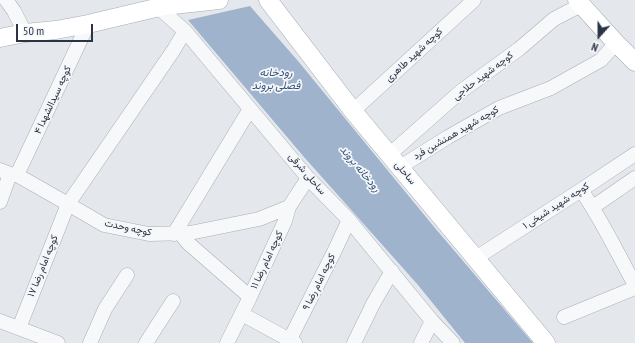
<!DOCTYPE html>
<html>
<head>
<meta charset="utf-8">
<style>
  body { margin:0 }
  #map { position:relative; width:635px; height:343px; overflow:hidden; background:#e4e7ec; font-family:"PT Sans Narrow",sans-serif }
  canvas { display:block }
  .north { position:absolute; left:579px; top:16px; width:40px; height:40px; -webkit-text-stroke:3px #f4f6f9; paint-order:stroke; rotate:201deg; font-size:11px; font-weight:700; line-height:16px; text-align:center; color:#2b3445 }
  .north::after { content:''; display:block; margin:auto; width:14px; height:18px; background:#2b3445; clip-path:polygon(50% 0,100% 100%,50% 72%,0 100%) }
  .scale { position:absolute; left:16px; top:24px; width:77px; height:18px; box-sizing:border-box; border:2px solid #2b3445; border-top:0; padding-left:5px; font-size:12px; line-height:14px; white-space:nowrap; color:#2b3445; -webkit-text-stroke:3px #f4f6f9; paint-order:stroke }
</style>
</head>
<body>
<div id="map">
<canvas width="635" height="343"></canvas>
<div class="north">N</div>
<div class="scale">50 m</div>
</div>
<script>
const g = document.querySelector('canvas').getContext('2d');
g.lineJoin = 'round';
function paint(path, color) {
  g.fillStyle = color;
  g.fill(path, 'evenodd');
}
function strokePath(path, color, width, dash) {
  g.strokeStyle = color;
  g.lineWidth = width;
  g.lineCap = dash ? 'butt' : 'round';
  g.setLineDash(dash || []);
  g.stroke(path);
}
function write(font, color, halo, rows, align = 'center') {
  g.font = font + ' "PT Sans Narrow",Vazirmatn,sans-serif';
  g.lineWidth = 3.5;
  g.setLineDash([]);
  g.textBaseline = 'middle';
  g.strokeStyle = halo;
  g.fillStyle = color;
  for (const [text, x, y, turn = 0] of rows) {
    g.save();
    g.translate(x, y);
    g.rotate((+turn || 0) * Math.PI / 180);
    g.textAlign = isNaN(turn) ? turn : align;
    if (halo) g.strokeText(text, 0, 0);
    g.fillText(text, 0, 0);
    g.restore();
  }
}
paint(new Path2D(`
  M250 6 298 61 435 228 533 343H465L418 285 304 157 188 20Z`), '#9fb4cc');
const minor = new Path2D(`
  M6 0 14 11 25 33
  M159 8 185 31 308 178 349 220 432 321 453 343
  M353 111 474 0
  M390 154 460 92 519 49 554 19 581 5
  M400 167 448 137 499 108 551 88 601 60 616 43
  M0 170 10 174 17 175 68 204 104 225 149 234 190 233 259 219 289 207
  M17 175 88 24
  M581 190C602 220 617 253 635 285
  M0 202 10 174
  M593 207 635 178
  M180 233 188 243 250 297
  M174 234 250 109
  M476 258 581 190 635 154
  M242 314 295 343
  M564 317 635 288
  M0 321 58 343
  M19 328 68 204 173 51 185 31
  M90 343 105 309 127 275
  M146 343 173 301
  M227 343 250 297 285 221 289 207 308 178
  M288 343 334 252 349 220
  M354 343 373 304 392 271
  M421 343 432 321`);
const major = new Path2D(`
  M268 0 353 111 546 343
  M577 0 616 43 635 62
  M0 38 25 33 56 30 88 24 164 6 219 0`);
strokePath(minor, '#a9aeb7', 15);
strokePath(major, '#a3abb8', 19);
strokePath(minor, '#f7f8fa', 14);
strokePath(major, '#fff', 18);
write('10px', '#2b3445', '#f4f6f9', [
  ["کوچه شهید طاهری",414,55,-43],
  ["کوچه شهید حلاجی",483,76,-37],
  ["کوچه سیدالشهدا ۴",53,100,-65],
  ["کوچه شهید همنشین فرد",456,133,-30],
  ["ساحلی",405,173,50],
  ["ساحلی شرقی",307,174,49],
  ["کوچه شهید شیخی ۱",556,206,-33],
  ["کوچه وحدت",128,228,12],
  ["کوچه امام رضا ۱۱",267,260,-65],
  ["کوچه امام رضا ۱۷",43,266,-68],
  ["کوچه امام رضا ۹",319,282,-64]
]);
write('italic 11px', '#34527a', '#f4f6f9', [
  ["رودخانه",276,73],
  ["فصلی بروند",276,86],
  ["رودخانه بروند",360,169,50]
]);
</script>
</body>
</html>
